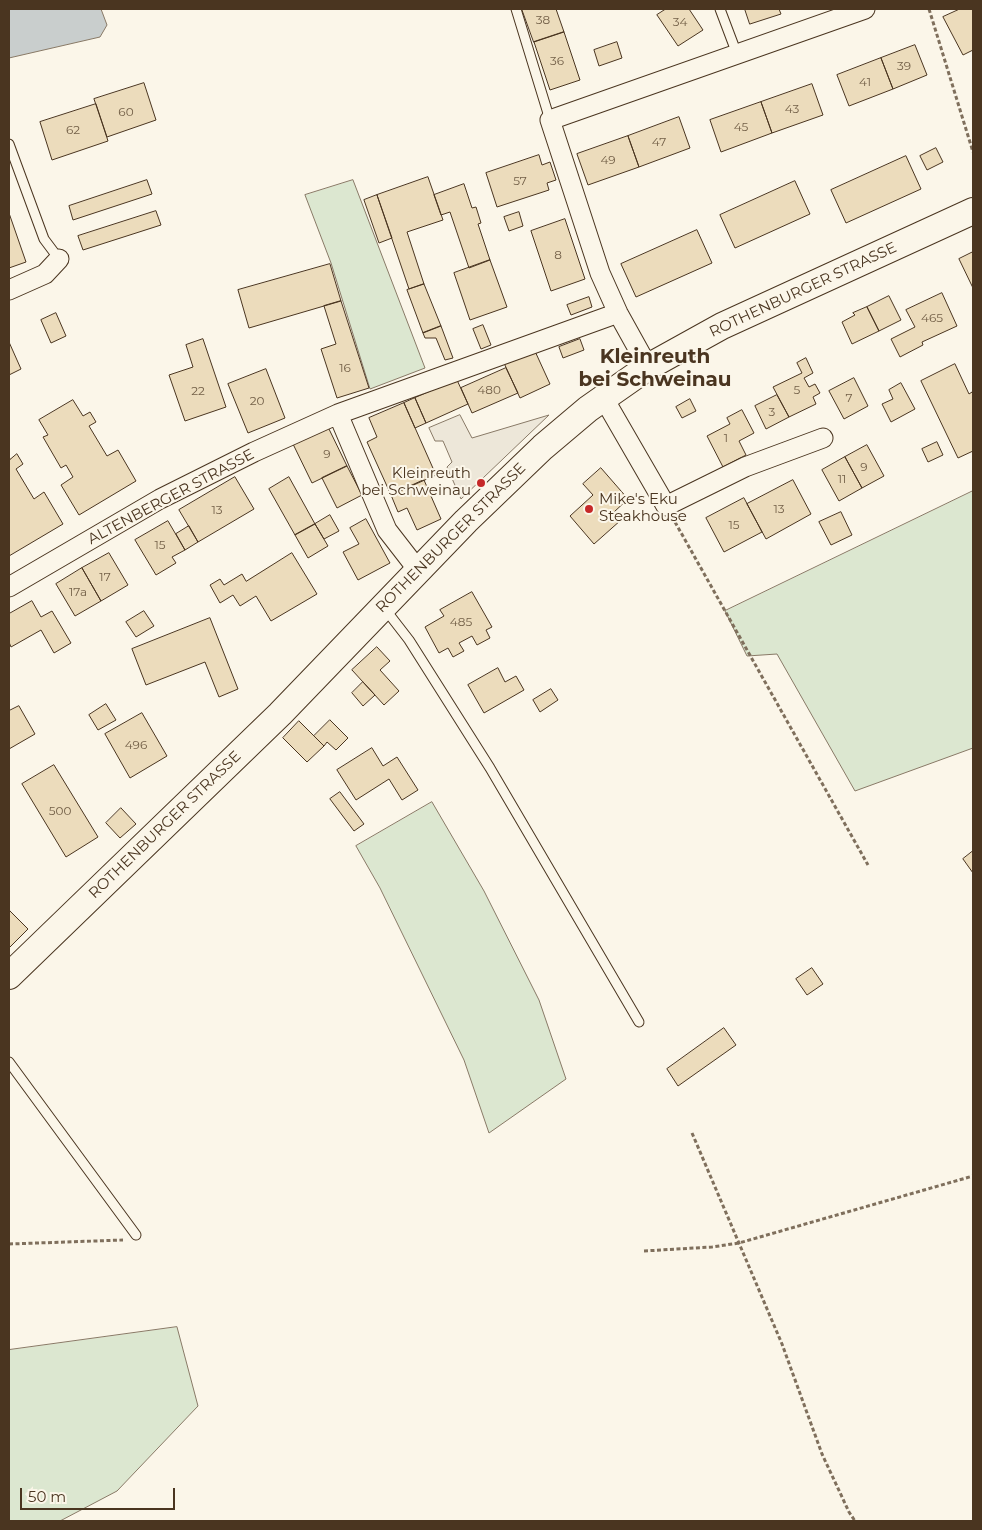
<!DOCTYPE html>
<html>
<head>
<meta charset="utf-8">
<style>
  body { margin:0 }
  #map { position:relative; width:982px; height:1530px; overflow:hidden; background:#fbf6e9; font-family:Montserrat,sans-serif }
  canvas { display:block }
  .frame { position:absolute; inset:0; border:10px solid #4a3520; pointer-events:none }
  .scale { position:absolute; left:20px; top:1488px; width:155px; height:22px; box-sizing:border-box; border:2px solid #4a3520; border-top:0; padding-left:6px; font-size:15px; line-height:18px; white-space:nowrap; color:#4a3520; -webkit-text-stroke:4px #fbf6e9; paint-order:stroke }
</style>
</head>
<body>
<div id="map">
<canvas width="982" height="1530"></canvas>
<div class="frame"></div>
<div class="scale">50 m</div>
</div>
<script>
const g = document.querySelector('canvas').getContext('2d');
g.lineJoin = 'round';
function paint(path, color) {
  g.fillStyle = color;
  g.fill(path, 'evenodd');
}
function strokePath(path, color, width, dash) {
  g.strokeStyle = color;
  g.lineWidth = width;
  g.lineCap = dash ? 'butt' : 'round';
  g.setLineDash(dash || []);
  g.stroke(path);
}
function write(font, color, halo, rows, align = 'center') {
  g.font = font + ' Montserrat,sans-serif';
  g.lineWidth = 4;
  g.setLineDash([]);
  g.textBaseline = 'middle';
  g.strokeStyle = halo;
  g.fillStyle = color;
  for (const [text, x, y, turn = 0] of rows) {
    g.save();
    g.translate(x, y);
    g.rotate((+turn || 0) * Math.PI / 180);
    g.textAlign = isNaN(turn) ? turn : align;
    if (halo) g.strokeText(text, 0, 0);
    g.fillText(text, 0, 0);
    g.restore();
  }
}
const green = new Path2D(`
  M353 180 425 368 370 389 331 263 305 195Z
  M973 491V748L855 791 777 654 747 656 725 611Z
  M432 802 484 891 539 1000 566 1079 489 1133 464 1060 380 888 356 846Z
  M177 1327 198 1406 117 1491 60 1521H9V1350Z`);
paint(green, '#dce7d0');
strokePath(green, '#887966', 1);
const parking = new Path2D(`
  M460 415 472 438 549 415 461 499 447 467 452 462 443 441H435L429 428Z`);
paint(parking, '#ede7d9');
strokePath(parking, '#887966', 1);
const water = new Path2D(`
  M9 9H101L107 25 100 37 9 58Z`);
paint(water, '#c9cecd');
strokePath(water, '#887966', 1);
const building = new Path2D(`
  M522 9H556L564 32 534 42Z
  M666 9H689L703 30 678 46 657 15Z
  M745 9H779L781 14 750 24Z
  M960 9H973V50L963 55 943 17Z
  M564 32 580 80 550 90 534 42Z
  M617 42 622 58 599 66 594 50Z
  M915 45 927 75 893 89 881 58Z
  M881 58 893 89 849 106 837 75Z
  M144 83 156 120 107 137 94 99Z
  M812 84 823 115 772 133 761 102Z
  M761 102 772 133 721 152 710 120Z
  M96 104 108 141 52 160 40 122Z
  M679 117 690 148 639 167 628 136Z
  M628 136 639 167 588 185 577 154Z
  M936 148 943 162 927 170 920 156Z
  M539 155 542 165 550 162 556 180 547 183 549 190 497 207 486 173Z
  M906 156 921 189 846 223 831 190Z
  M428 177 443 220 407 232 424 284 409 289 377 195Z
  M147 180 152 194 73 220 69 206Z
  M795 181 810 214 735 248 720 215Z
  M464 184 472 208 476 207 481 223 478 224 490 260 469 268 450 212 441 215 434 195Z
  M377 195 392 238 379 243 364 200Z
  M156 211 161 225 83 250 78 236Z
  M519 212 523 226 509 231 504 217Z
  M9 213 26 262 9 268Z
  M565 219 585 279 551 291 531 231Z
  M697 230 712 263 636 297 621 264Z
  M973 252V288L959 259Z
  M490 260 507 307 470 320 454 273Z
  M330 264 341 301 249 328 238 290Z
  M424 284 441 326 423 333 407 290Z
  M942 293 957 326 922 342 923 345 900 357 891 339 915 327 906 310Z
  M889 296 901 320 879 331 867 307Z
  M589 297 592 307 571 315 567 305Z
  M341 301 369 388 337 398 321 349 336 344 324 306Z
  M867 307 879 331 852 344 842 322 855 315 853 313Z
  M56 313 66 336 51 343 41 320Z
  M483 325 491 345 481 349 473 329Z
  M441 326 453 358 445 360 436 338H425L423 333Z
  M203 339 226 407 185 421 169 375 193 367 186 345Z
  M580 339 584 350 563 358 559 347Z
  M9 342 21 369 9 375Z
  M534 349 550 384 520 398 504 363Z
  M806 358 813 373 804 378 809 387 815 384 820 393 813 397 816 404 789 417 773 387 802 373 797 363Z
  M955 364 969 394 972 392 973 394V451L958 458 921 381Z
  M506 368 518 393 472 413 461 388Z
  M266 369 285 418 248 433 228 384Z
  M854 378 868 406 844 419 829 391Z
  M457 380 468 404 426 423 415 398Z
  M901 383 915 409 891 422 882 404 893 399 889 390Z
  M777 395 789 417 766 429 755 406Z
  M415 398 426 423 415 428 404 403Z
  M690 399 696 411 682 418 676 407Z
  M73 400 83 416 90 412 96 422 89 426 107 456 118 450 136 481 79 515 61 485 73 477 66 465 61 468 43 437 48 435 39 420Z
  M404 403 436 475 391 495 367 442 377 437 369 418Z
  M742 410 754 433 739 441 746 455 723 467 707 436 730 424 727 418Z
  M328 427 347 466 312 483 293 444Z
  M937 442 943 455 928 462 922 449Z
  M867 445 884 476 862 488 845 457Z
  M17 454 23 464 16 469 34 499 44 492 63 524 9 556V457L10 459Z
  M845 457 862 488 839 501 822 470Z
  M347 466 362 495 337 508 322 478Z
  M601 468 628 499 614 512 621 520 594 544 570 516 593 495 583 484Z
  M235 477 254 509 198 542 179 510Z
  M289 477 315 524 295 535 269 489Z
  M424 480 441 519 417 530 407 508 398 512 391 495Z
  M793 480 811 514 766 539 747 504Z
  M744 498 762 532 724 552 706 518Z
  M841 512 852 535 831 545 819 522Z
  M330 515 339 531 324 539 315 524Z
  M366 519 390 563 358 580 343 552 359 544 350 528Z
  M168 521 185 550 172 557 176 563 156 575 135 540Z
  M315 524 328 546 308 558 295 535Z
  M189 526 198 542 185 550 176 534Z
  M109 553 128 585 101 601 82 568Z
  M292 553 317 594 271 621 256 596 240 606 233 595 220 603 210 585 220 579 224 585 242 574 246 581Z
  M82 568 101 601 75 616 56 584Z
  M472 592 492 627 486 630 490 638 477 645 472 636 459 643 464 651 453 657 448 648 439 653 425 627 444 616 440 610Z
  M32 601 41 617 52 611 71 643 54 653 41 630 11 647 9 642V614Z
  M144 611 154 626 136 637 126 622Z
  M210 618 238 689 219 697 205 662 146 685 132 649Z
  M377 647 390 661 380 670 399 691 384 705 352 670Z
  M498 668 505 682 516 676 524 690 484 713 468 685Z
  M363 682 375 695 363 706 352 693Z
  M551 689 558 700 540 712 533 700Z
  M106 704 116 720 98 730 89 715Z
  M19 706 35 734 9 749V711Z
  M142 713 167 756 130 778 105 734Z
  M330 720 348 738 336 750 327 742 324 746 314 736Z
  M299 721 324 746 307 762 283 738Z
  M372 748 383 766 397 757 418 790 402 800 389 779 356 800 337 770Z
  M54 765 98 837 66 857 22 784Z
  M340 792 364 824 354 831 330 799Z
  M121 808 136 824 120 838 106 823Z
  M973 851V873L963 859Z
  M10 911 28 929 9 948V913Z
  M812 968 823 984 807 995 796 979Z
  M724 1028 736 1045 678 1086 667 1069Z`);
paint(building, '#ecdcbc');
strokePath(building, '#4a3520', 1);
const lane = new Path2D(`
  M516 9 550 120
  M720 9 737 54
  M9 144 44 239 59 259
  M385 609 409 640 490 768 639 1022
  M9 1062 136 1235`);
const street = new Path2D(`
  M9 290 45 274 59 259
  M648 367 618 313 600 273 550 120 865 9
  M603 397 666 506 745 467 823 438
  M338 414 387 530 418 570
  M9 587 160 499 254 452 338 414 618 313`);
const secondary = new Path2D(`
  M9 976 280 714 466 521 543 447 588 409 648 367 722 326 973 211`);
strokePath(lane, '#4a3520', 11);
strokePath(street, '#4a3520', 21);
strokePath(secondary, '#4a3520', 28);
strokePath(new Path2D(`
  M929 9 973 152
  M675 522 868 865
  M692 1133 782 1344 822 1454 849 1512 855 1521
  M9 1244 123 1240
  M644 1251 712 1247 739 1243 973 1176`), '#7f6f5c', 3, [4, 2.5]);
strokePath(lane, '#fbf6e9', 9);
strokePath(street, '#fbf6e9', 19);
strokePath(secondary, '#fbf6e9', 26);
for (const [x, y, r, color] of [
  [481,483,5,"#c62828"],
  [589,509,5,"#c62828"]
]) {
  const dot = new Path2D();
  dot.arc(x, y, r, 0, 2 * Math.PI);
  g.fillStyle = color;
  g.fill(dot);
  strokePath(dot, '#fbf6e9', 2);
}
write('12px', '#725f47', null, [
  ["38",543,20],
  ["34",680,22],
  ["36",557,61],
  ["39",904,66],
  ["41",865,82],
  ["43",792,109],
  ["60",126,112],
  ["45",741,127],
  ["62",73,130],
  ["47",659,142],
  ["49",608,160],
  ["57",520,181],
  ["8",558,255],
  ["465",932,318],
  ["16",345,368],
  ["480",489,390],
  ["5",797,390],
  ["22",198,391],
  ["7",849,398],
  ["20",257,401],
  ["3",772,412],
  ["1",726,438],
  ["9",327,454],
  ["9",864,467],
  ["11",842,479],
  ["13",779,509],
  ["13",217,510],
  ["15",734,525],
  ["15",160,545],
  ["17",105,577],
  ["17a",78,592],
  ["485",461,622],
  ["496",136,745],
  ["500",60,811]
]);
write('15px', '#4a3520', '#fbf6e9', [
  ["ROTHENBURGER STRASSE",803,290,-25],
  ["ALTENBERGER STRASSE",171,497,-28],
  ["ROTHENBURGER STRASSE",451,538,-45],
  ["ROTHENBURGER STRASSE",165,825,-44]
]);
write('15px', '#4a3520', '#fbf6e9', [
  ["Kleinreuth",471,474],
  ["bei Schweinau",471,491],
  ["Mike's Eku",599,500,"left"],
  ["Steakhouse",599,517,"left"]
], 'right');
write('bold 20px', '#4a3520', '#fbf6e9', [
  ["Kleinreuth",655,357],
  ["bei Schweinau",655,380]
]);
</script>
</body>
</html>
